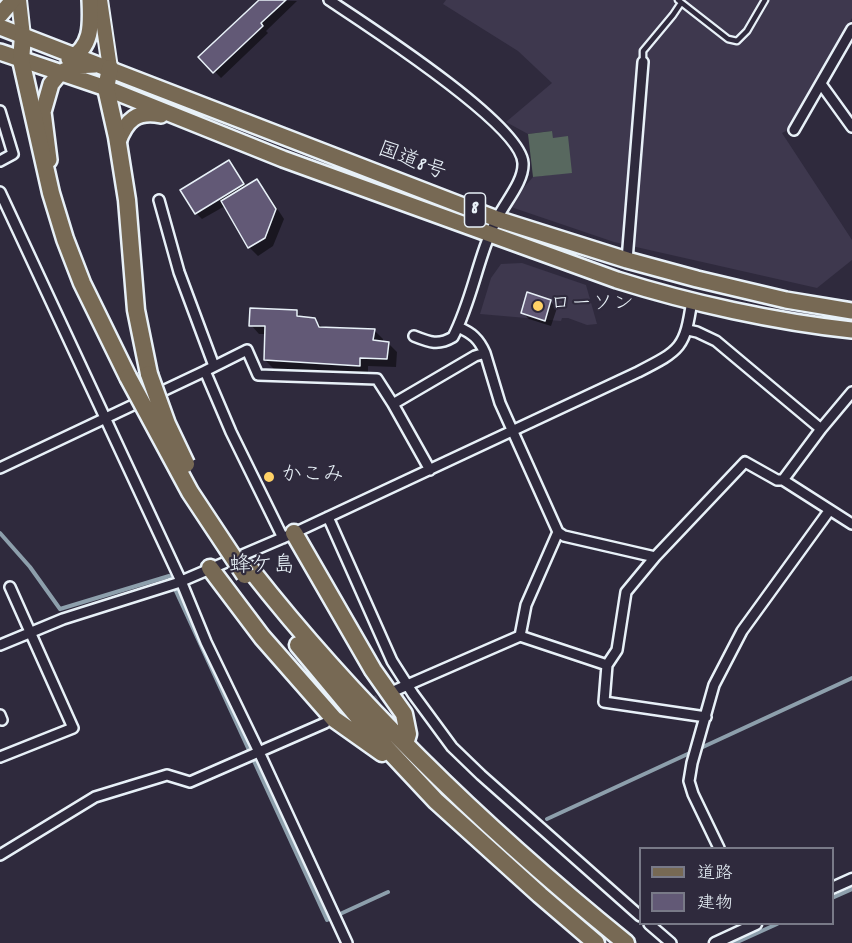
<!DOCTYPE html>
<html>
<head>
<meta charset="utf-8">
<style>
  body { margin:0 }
  #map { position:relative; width:852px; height:943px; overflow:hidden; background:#2f2a3d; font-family:Dekko,"Klee One",sans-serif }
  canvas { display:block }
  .legend { position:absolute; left:639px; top:847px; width:195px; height:78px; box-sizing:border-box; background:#2f2a3d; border:2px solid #797a88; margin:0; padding:8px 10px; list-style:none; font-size:18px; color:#e8f1f8 }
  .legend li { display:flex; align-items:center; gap:12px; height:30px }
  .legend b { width:30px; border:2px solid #797a88 }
</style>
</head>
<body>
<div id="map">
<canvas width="852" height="943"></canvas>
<ul class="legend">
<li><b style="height:8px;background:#776954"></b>道路</li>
<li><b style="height:16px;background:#625976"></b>建物</li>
</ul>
</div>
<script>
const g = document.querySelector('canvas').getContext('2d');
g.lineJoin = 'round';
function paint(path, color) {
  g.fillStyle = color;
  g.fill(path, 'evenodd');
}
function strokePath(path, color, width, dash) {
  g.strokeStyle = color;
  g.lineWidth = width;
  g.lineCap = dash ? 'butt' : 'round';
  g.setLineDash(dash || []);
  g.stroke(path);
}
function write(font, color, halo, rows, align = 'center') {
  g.font = font + ' Dekko,"Klee One",sans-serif';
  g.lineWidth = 4.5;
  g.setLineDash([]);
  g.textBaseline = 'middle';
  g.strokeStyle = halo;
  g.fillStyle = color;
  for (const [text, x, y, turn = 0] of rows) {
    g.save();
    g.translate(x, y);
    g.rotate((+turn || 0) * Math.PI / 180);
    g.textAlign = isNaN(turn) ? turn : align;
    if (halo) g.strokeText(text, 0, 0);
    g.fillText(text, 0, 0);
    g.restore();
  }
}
paint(new Path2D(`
  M446 0H852V18L788 130 782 133 852 240V260L817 288 614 242 508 206 533 177 572 172 553 138 551 131 528 134 506 122 552 83 518 51 443 4Z
  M522 263 586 285 597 324 587 325 568 318H562L561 321 480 314 491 278 501 264Z`), '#3e384e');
paint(new Path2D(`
  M552 131 553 138 568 136 572 173 533 177 528 134Z`), '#58685f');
paint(new Path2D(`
  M261 0 297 1 266 31 268 33 221 78 201 57Z
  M229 162 247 187 256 181 265 190 284 219 273 246 258 256 249 247 225 206 202 219 196 213Z
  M550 301 557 308 551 326 529 319 522 312Z
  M296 312 302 318 314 319 324 329 374 330 383 339V342L388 343 397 352 396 367 368 366V374L274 369 265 360 266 334H259L251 325Z`), '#0007');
strokePath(new Path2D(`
  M0 533 30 567 60 609 169 576 327 920 388 892
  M547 819 852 678
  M832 898 852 889
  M735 943 777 924`), '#8d9fac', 4);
const building = new Path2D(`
  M259 0H286L261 23 263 26 213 73 198 57Z
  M229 160 244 184 195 214 180 190Z
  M257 179 276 209 265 238 248 248 221 201Z
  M527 292 551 300 545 321 521 313Z
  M250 308 297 310V316L315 318 319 327 375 329 373 340 389 342 387 359 360 358V366L264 360 265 326H249Z`);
paint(building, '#625976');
strokePath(building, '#e8f1f8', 1.5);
strokePath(new Path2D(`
  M333 720 391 693`), '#4b4859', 9, [9, 4.5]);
const service = new Path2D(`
  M678 0 728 39 737 41 747 31 765 0
  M643 62V51L673 15 681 3`);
const minor = new Path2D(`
  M329 0C365 24 521 124 523 163 524 181 506 201 498 217 478 254 473 299 453 337 438 346 429 342 414 336
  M821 84 852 127
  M0 111 13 154 0 161
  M794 130 852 29
  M0 192 181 581 206 642 259 752 347 943
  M159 200 179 272 214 366
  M627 260 643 62
  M458 327C472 333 479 339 485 353
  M688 330 697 332 716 341 821 429
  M393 404 430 470
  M0 468 205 371
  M783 480 821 429 852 392
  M328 517 392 661 413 694 452 747 481 775 640 916
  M283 538 231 432 205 371 247 350 258 375 377 379 393 404 475 356 485 353 500 403 558 532 564 536 655 557 745 462 777 480H783L852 524
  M655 557 626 592 617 650 607 665 604 702 706 717
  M520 636 607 665
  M0 645 63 619 177 583 294 533 638 372C681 350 685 348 692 300
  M396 690 520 636 526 605 558 532
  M0 715 2 720
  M0 757 73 728 10 587
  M719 848 693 794 689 781 692 763 714 685 742 631 829 511
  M0 855 95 797 167 775 190 782 325 723
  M649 924 671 943`);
const tertiary = new Path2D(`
  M832 888 852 879
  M715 943 756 924`);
const primary = new Path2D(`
  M19 0 23 36
  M100 0 110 68`);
const trunk = new Path2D(`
  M0 15 13 0
  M0 27 497 219 627 260 697 279 786 300 852 311
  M0 52 106 88 283 159 617 280C690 303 776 322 852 330
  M69 59C93 47 91 23 90 0
  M118 142C126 120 137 110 161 115
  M49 160 43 112 51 84 60 73 74 66 95 65`);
const motorway = new Path2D(`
  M23 36 21 60 51 193 65 239 82 283 128 377
  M110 68 106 88 117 137 127 200 136 310 149 374
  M294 533 373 670 404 714 408 734 405 744
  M210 568 262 637 334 719 382 753
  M251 570C360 709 489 832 626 943
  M298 645 363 723 436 801 540 895 596 943`);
strokePath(service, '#e8f1f8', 9);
strokePath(minor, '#e8f1f8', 14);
strokePath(tertiary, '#e8f1f8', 15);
strokePath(primary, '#e8f1f8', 18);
strokePath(trunk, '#e8f1f8', 20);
strokePath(motorway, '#e8f1f8', 21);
strokePath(service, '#2f2a3d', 4.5);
strokePath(minor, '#2f2a3d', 9);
strokePath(tertiary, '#2f2a3d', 10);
strokePath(primary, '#776954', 14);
strokePath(trunk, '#776954', 15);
strokePath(motorway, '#776954', 16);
const motorwayBridge = new Path2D(`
  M149 374 167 424 186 464
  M128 377 190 492 245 575`);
strokePath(motorwayBridge, '#e8f1f8', 21, []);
strokePath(motorwayBridge, '#776954', 16);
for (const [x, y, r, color] of [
  [538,306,6,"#ffd166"],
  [269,477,6,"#ffd166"]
]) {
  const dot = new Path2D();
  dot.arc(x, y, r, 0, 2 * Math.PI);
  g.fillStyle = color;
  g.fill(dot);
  strokePath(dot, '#2f2a3d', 2);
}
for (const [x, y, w] of [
  [475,210,21]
]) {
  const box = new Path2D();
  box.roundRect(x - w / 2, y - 17, w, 34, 4.5);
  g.fillStyle = '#2f2a3d';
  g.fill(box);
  strokePath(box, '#e8f1f8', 1.5);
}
write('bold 20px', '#e8f1f8', null, [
  ["8",475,210]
]);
write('21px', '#e8f1f8', '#2f2a3d', [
  ["国道8号",411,163,21]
]);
write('21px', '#e8f1f8', '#2f2a3d', [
  ["ローソン",550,306],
  ["かこみ",281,477]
], 'left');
write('22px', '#e8f1f8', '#2f2a3d', [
  ["蜂ケ島",262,568]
]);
</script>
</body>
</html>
